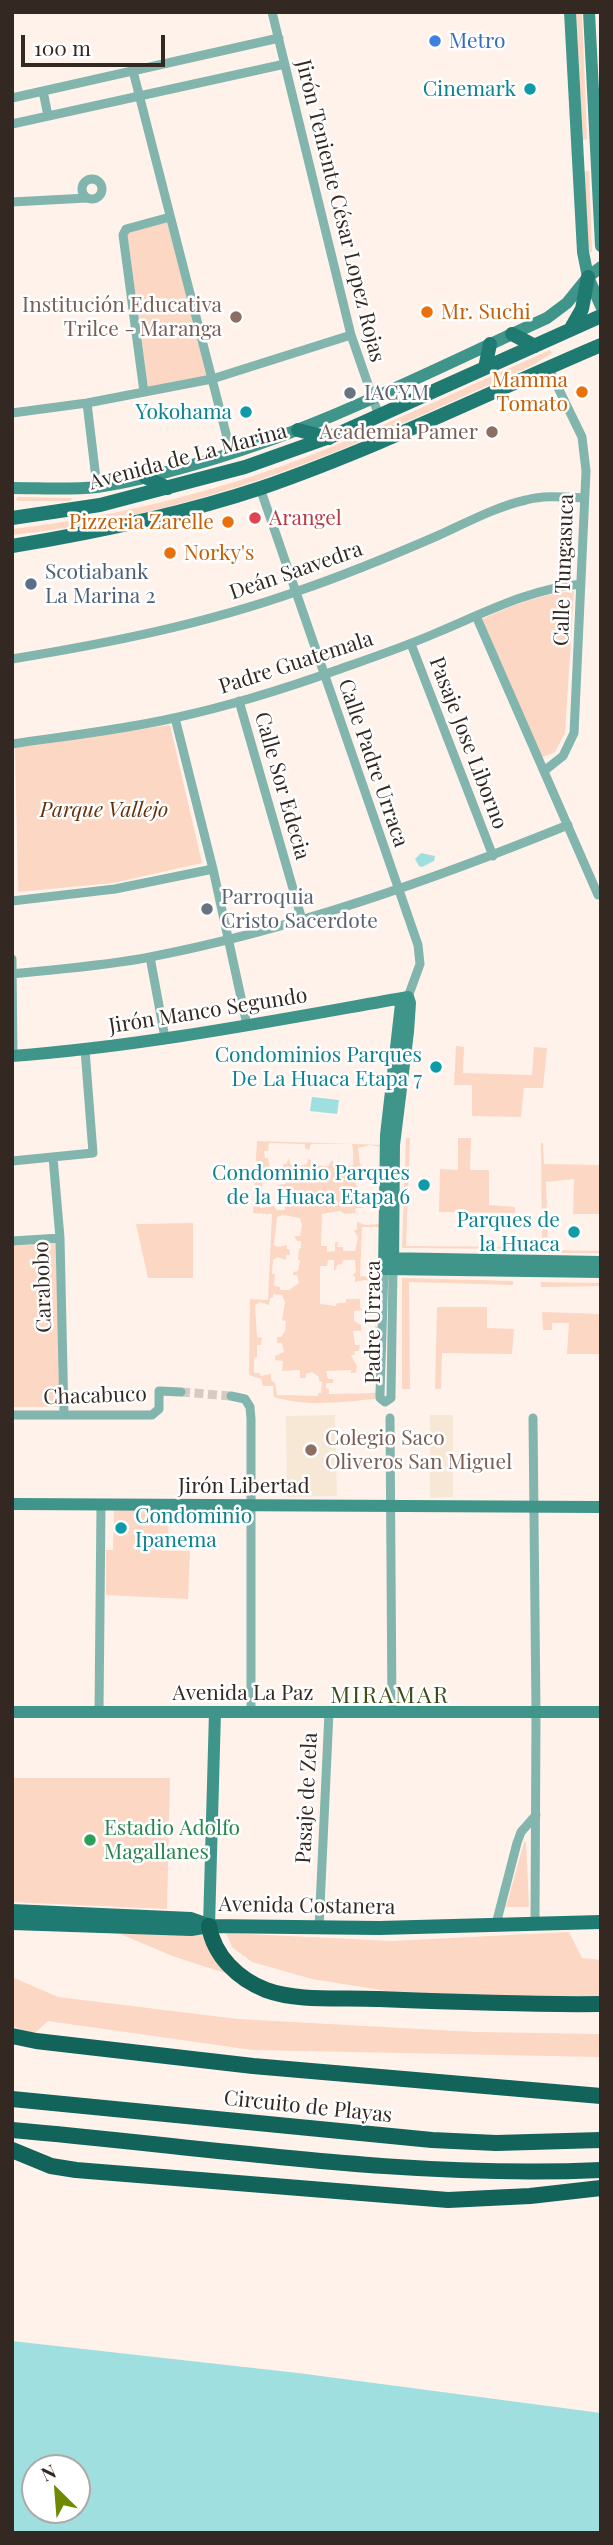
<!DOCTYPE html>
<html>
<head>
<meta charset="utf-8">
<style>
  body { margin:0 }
  #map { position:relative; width:613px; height:2545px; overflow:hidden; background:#fff2eb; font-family:"Playfair Display",serif }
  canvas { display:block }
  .frame { position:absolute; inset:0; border:14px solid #342822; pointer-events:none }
  .north { position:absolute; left:21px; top:2454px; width:70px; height:70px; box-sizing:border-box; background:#fff; border:2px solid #aea9a7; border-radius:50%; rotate:335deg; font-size:19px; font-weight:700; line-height:28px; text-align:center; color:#342822 }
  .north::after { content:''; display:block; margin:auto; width:24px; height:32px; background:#6e8a03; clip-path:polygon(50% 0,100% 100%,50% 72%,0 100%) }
  .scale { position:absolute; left:21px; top:35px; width:144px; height:32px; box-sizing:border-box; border:4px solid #342822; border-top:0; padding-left:9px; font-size:21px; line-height:24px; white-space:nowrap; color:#342822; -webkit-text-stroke:5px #fff; paint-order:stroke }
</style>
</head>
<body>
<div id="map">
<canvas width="613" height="2545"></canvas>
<div class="frame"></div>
<div class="north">N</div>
<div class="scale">100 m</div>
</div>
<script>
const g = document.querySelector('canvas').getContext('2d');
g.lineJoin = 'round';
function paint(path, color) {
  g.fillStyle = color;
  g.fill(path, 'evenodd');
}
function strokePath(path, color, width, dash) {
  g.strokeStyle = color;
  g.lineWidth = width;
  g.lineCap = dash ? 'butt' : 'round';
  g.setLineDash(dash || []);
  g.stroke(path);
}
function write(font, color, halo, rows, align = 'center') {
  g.font = font + ' "Playfair Display",serif';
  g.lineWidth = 5;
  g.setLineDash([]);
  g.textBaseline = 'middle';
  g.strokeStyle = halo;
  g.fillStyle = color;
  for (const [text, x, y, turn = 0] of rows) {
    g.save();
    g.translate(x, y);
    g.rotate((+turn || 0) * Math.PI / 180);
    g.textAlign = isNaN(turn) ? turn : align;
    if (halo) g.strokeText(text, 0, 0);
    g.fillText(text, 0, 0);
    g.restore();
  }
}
paint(new Path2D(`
  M335 1415 337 1496 287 1497 286 1416Z
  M430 1415H453V1497L430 1498Z`), '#f6e8d5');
paint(new Path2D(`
  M576 12H582L587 139 583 140Z
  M589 171 592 252H585L582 172Z
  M169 221 208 376 148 387 127 232Z
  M550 350 552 353 533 365C466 395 400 426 332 453 230 494 121 523 12 535V529C118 517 233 488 331 447 405 416 478 382 550 350Z
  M17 497 72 498 71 501H20L16 500Z
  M574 591 565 733 555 752 542 757 482 619C513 605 540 594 574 591Z
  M170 725 202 863 113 883 18 892 15 748Z
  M456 1046 464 1047 463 1073 532 1075 534 1047 547 1048 543 1088H524L521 1117 472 1116V1085H454Z
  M406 1138H410L406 1246 514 1247 515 1249 402 1248Z
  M458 1138H471L470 1170H489V1205L515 1207V1213L439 1212 440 1169 458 1170Z
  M257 1141 385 1145 384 1227H362L360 1276 385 1279 384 1398C347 1401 310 1408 274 1397L273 1386H263L261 1379 249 1375 250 1299 268 1300 272 1214 253 1213ZM269 1143 305 1144V1148L309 1150 311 1144H352C354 1153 353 1155 353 1165L346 1167 334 1164 332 1160 328 1166 311 1165V1160L308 1159 307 1164 296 1167 290 1164 289 1158 286 1164H283V1168L289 1172 285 1184 277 1185 287 1188 288 1204H285V1210H277L274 1206 260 1208V1202H258L259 1188 262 1187 263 1172H268V1168H270L268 1158H265L264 1151H268ZM370 1145 381 1147 380 1191H376V1196H379V1224L366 1225 357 1222V1230H354L358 1238 355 1251H343V1247H337L338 1242H335V1251L327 1252V1246H321L322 1214 339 1211 346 1214 355 1213 356 1208H364L355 1204 358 1195H360V1190L356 1185 358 1176 366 1175 359 1173V1167L362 1165 360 1164 358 1148ZM283 1215 300 1218 302 1226 300 1236H294L297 1241H301V1248L299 1249 298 1260H300L298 1271 293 1272V1275H297L299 1283 289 1290H280V1287L274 1286 275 1274H272L273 1260 277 1257 286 1260V1255H290V1250L287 1249V1245L278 1247 274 1245 277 1217ZM334 1260V1270H336L337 1265 342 1264 343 1260H355L356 1272 352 1276H355V1282L365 1280 379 1282V1326H375V1331H378V1368L373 1370 377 1384 375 1393 329 1394V1389L326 1388V1383H333V1379H328L326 1371 351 1370V1373H356L357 1366 351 1355H354L355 1351H359L360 1345H355L353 1331H361V1325L354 1321V1311L364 1310 360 1308V1299H346V1303H337L336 1306 320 1304V1266H327L328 1260ZM273 1294 282 1295 285 1302 282 1320 286 1321 285 1331 281 1337H277V1343H282L284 1352 275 1356V1360L283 1361 282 1371 300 1370V1378H306V1374L312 1372 319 1377V1381L322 1382 321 1393H318V1396L277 1395 275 1383 271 1380V1374L260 1376V1373H254V1358L257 1357V1345H261L262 1338 257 1337 255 1305 260 1302 269 1305 270 1298 273 1297Z
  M541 1143H543L544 1164 601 1165V1214H573L574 1179 546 1182 548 1250 601 1251V1253H542Z
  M193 1223V1278H148L136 1224Z
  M57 1243 61 1407H12V1245Z
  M402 1278 513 1281V1285L409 1282 410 1389H402Z
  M541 1282 601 1283V1286L541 1287Z
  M437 1307H487V1328L514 1329 512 1354 442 1353 441 1389H435Z
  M542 1312 601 1314V1354H567L569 1323H552V1330H543Z
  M114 1504 169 1505 168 1549 139 1550 190 1551 188 1599 106 1595V1550H113Z
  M12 1778H170L167 1909 12 1902Z
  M524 1842H526L529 1907H506Z
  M106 1928 204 1930 228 1974 175 1957Z
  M569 1932 582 1958 601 1960V1997L418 1996 312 1979 252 1962 233 1948 226 1933 392 1941Z
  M12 1977 58 1997 238 2019 476 2032 601 2034V2057L252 2050 48 2021 34 2034 12 2026Z`), '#fcd7c3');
paint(new Path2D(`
  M421 853 435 856 434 861 422 867 419 866 415 859Z
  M312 1097 339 1100 337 1114 310 1111Z
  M12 2341 298 2373 601 2413V2533H12ZM35 2468H77V2510H35Z`), '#9fdfe0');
strokePath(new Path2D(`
  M181 1392 231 1396`), '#d6cac3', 9, [9, 4.5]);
strokePath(new Path2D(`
  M272 12 351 335 379 416
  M133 71 231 453
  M43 91 48 116
  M12 98 279 38
  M12 124 285 64
  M82 189a10 10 0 1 1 20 0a10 10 0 1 1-20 0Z
  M12 202 87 198
  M144 392 123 235 126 229 170 217
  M87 403 97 487
  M12 413 87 403 212 379 351 335
  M260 488 418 945 420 964 408 997
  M476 616 598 895
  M411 644 493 856
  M12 659C109 643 205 624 298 591 345 575 391 556 437 536 466 523 495 507 526 500 545 495 564 497 584 498
  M239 701 302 920
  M175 718 213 869 247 1025
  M12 744C66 736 121 730 174 718 229 706 284 689 337 670 371 658 404 647 436 633 484 613 529 589 581 584
  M544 771 563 756 574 733 586 471 582 437 548 367
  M12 901 115 889 213 869
  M150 957 165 1038
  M12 959 13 1056
  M12 974C58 969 105 966 150 957 294 929 432 880 568 825
  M53 1157 60 1238 64 1415
  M12 1161 93 1153 85 1050
  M12 1241 60 1238
  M384 1269 380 1394V1398L385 1402 391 1398V1394L393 1269
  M231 1396 245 1399 250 1407 251 1419V1712
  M12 1415H152L159 1409V1391L181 1392
  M390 1418 392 1712
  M533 1418 536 1713 535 1922
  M99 1712 101 1504
  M496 1924 517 1843 521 1832 536 1815
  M319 1928 329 1712`), '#82b5ad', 9);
strokePath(new Path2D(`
  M570 12 583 252 588 277 601 306
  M589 12 601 246
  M12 488C40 488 69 490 97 487 127 483 156 475 185 467 312 433 428 372 547 318L567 303 588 277 601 267
  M408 997 401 1004 386 1135 384 1269 601 1272
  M12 1056C145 1046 277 1020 408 997
  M384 1258 601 1262
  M393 1269 394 1145 408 1032 410 1003 408 997
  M12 1504 601 1507
  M12 1712H601
  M209 1926 215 1712`), '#40958b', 12);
strokePath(new Path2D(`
  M570 330 582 309 588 277
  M512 334 535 346
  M485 368 490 344
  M298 430 329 438
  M145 477 168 488
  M12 518 100 505 245 467 338 434 601 316
  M12 546C97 532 180 515 261 488 377 448 488 393 601 345
  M12 1911 191 1919 208 1925
  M12 1923 191 1929 209 1926 379 1928 601 1922`), '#1f7b71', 14);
strokePath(new Path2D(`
  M209 1926C214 1956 238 1979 266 1990 298 2002 344 1997 377 1999 452 2002 526 2005 601 2004
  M12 2036 36 2041 253 2066 601 2096
  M12 2099 432 2140 496 2143 601 2140
  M12 2130C208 2147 404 2179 601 2170
  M12 2150 51 2166 76 2170 448 2200 530 2196 601 2188`), '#12635a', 16);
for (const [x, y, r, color] of [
  [435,41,7,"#3f7fe0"],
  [530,89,7,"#0f9aa8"],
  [427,312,7,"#e8710a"],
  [236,317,7,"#8d6e63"],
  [582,392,7,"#e8710a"],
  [350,393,7,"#6b7280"],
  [246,412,7,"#0f9aa8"],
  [492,432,7,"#8d6e63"],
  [255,518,7,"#e0444e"],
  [228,522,7,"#e8710a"],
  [170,553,7,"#e8710a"],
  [31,584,7,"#5c6f8a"],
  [207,909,7,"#6b7280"],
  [436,1067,7,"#0f9aa8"],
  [424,1185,7,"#0f9aa8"],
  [574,1232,7,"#0f9aa8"],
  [311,1450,7,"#8d6e63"],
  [121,1528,7,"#0f9aa8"],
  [90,1840,7,"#2e9e5b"]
]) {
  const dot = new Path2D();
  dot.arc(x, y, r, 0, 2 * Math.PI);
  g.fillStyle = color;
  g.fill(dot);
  strokePath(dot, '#fff', 2.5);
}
write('21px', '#366cbe', '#fff', [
  ["Metro",449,41]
], 'left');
write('21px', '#0d838f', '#fff', [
  ["Cinemark",516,89],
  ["Yokohama",232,412],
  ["Condominios Parques",422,1055],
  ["De La Huaca Etapa 7",422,1079],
  ["Condominio Parques",410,1173],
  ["de la Huaca Etapa 6",410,1197],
  ["Parques de",560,1220],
  ["la Huaca",560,1244],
  ["Condominio",135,1516,"left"],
  ["Ipanema",135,1540,"left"]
], 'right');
write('21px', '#342822', '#fff', [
  ["Jirón Teniente César Lopez Rojas",340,211,76],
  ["Avenida de La Marina",188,457,-15],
  ["Calle Tungasuca",564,570,-88],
  ["Deán Saavedra",296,571,-19],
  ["Padre Guatemala",296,663,-18],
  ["Pasaje Jose Liborno",468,743,69],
  ["Calle Padre Urraca",373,763,71],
  ["Calle Sor Edecia",282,786,74],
  ["Jirón Manco Segundo",208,1011,-9],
  ["Carabobo",43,1287,-92],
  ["Padre Urraca",373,1322,-90],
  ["Chacabuco",95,1396,-2],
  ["Jirón Libertad",244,1486],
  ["Avenida La Paz",243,1693],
  ["Pasaje de Zela",307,1798,-87],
  ["Avenida Costanera",307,1906,1],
  ["Circuito de Playas",308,2107,6]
]);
write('21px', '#785e54', '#fff', [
  ["Institución Educativa",222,305],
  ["Trilce - Maranga",222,329],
  ["Academia Pamer",478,432],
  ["Colegio Saco",325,1438,"left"],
  ["Oliveros San Miguel",325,1462,"left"]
], 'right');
write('21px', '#c56008', '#fff', [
  ["Mr. Suchi",441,312],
  ["Mamma",568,380,"right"],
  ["Tomato",568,404,"right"],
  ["Pizzeria Zarelle",214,522,"right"],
  ["Norky's",184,553]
], 'left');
write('21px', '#5b616d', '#fff', [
  ["IACYM",364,393],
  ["Parroquia",221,897],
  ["Cristo Sacerdote",221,921]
], 'left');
write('21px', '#be3a42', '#fff', [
  ["Arangel",269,518]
], 'left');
write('21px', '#4e5e75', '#fff', [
  ["Scotiabank",45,572],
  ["La Marina 2",45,596]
], 'left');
write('italic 21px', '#683009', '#fff', [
  ["Parque Vallejo",104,810]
]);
write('21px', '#27864d', '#fff', [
  ["Estadio Adolfo",104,1828],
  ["Magallanes",104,1852]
], 'left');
g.letterSpacing = '2px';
write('23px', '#3d4b14', '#fff', [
  ["MIRAMAR",390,1696]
]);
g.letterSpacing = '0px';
</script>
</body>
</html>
